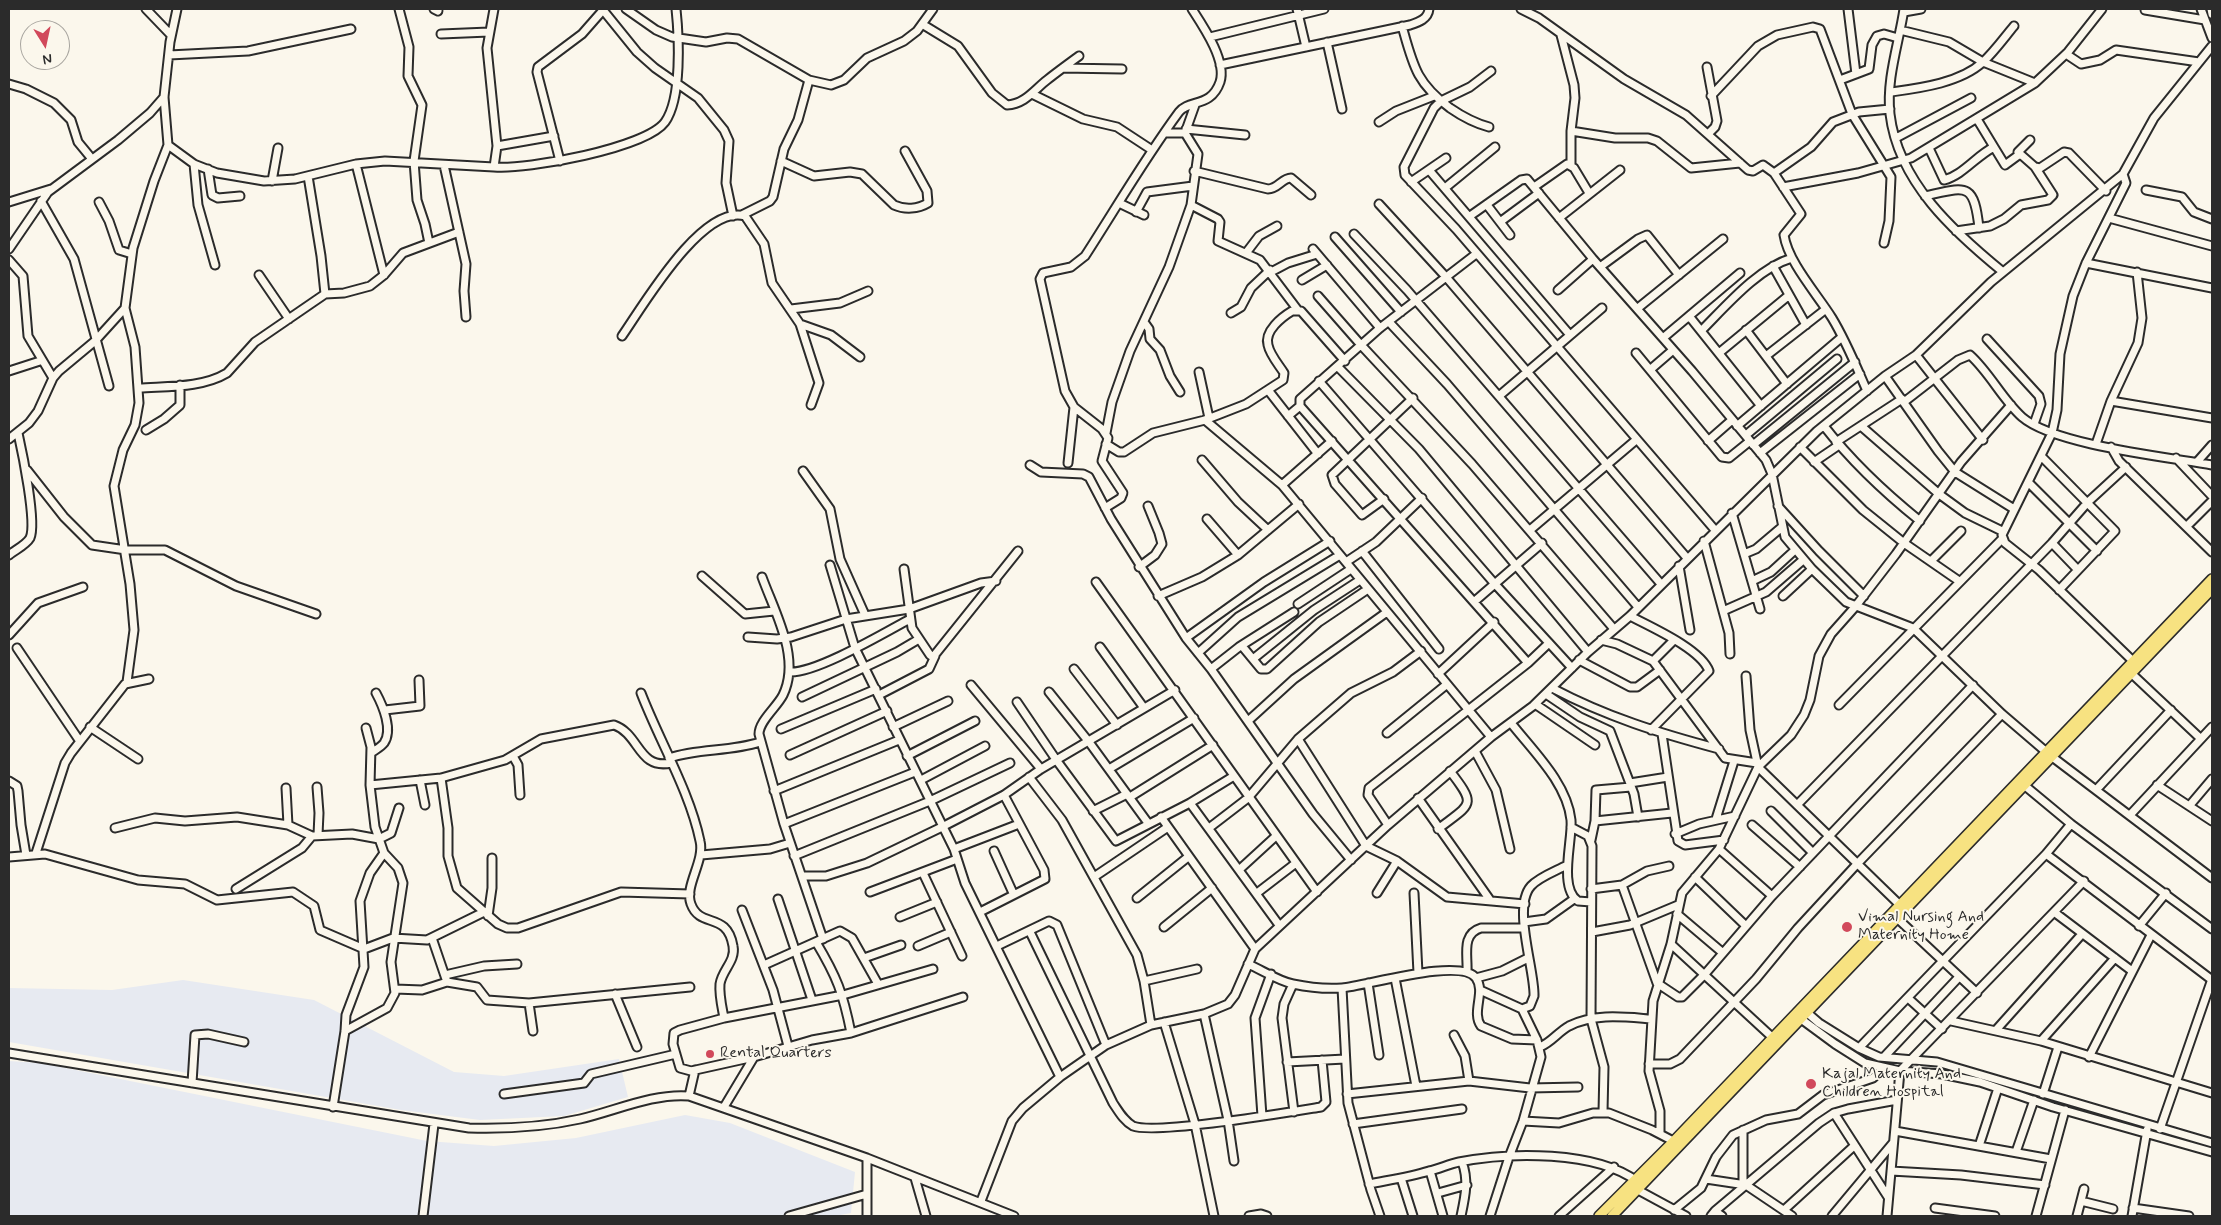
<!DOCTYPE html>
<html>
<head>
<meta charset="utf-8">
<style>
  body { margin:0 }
  #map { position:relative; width:2221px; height:1225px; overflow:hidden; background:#fbf7ec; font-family:Mynerve,sans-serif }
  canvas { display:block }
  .frame { position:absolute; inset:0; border:10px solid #2b2b2b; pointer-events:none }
  .north { position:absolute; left:20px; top:20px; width:50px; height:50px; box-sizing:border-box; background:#fbf7ec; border:1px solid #a8a59f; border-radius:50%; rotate:170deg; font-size:14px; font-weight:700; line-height:20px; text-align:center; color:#2b2b2b }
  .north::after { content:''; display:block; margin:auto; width:18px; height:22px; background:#d1495b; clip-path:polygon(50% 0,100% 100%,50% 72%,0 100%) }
</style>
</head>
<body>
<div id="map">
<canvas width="2221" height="1225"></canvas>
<div class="frame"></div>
<div class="north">N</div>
</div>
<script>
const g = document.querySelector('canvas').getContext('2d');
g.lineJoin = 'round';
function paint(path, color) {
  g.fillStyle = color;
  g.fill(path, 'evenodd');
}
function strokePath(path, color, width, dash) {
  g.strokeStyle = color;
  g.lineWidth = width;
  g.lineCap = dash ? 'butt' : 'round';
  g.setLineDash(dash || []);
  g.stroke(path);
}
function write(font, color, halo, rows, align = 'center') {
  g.font = font + ' Mynerve,sans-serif';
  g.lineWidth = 4;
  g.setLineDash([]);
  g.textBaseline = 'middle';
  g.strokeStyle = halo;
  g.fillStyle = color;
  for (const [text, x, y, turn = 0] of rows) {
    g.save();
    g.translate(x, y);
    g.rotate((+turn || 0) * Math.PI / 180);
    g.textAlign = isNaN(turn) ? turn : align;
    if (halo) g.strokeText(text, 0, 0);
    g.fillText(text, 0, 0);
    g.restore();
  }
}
paint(new Path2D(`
  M183 980 314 1000 454 1072 504 1076 619 1059 628 1097 564 1116 480 1120 401 1110 9 1042V988L112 990Z
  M9 1061 41 1063 427 1141 494 1146 576 1138 685 1115 730 1123 855 1172 851 1213 835 1216H9Z`), '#e7eaf1');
const minor = new Path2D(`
  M146 9 171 35
  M399 9 409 47 408 76 422 105 414 161 417 200 425 224 429 243
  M434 9 438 11
  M626 9 656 30 672 37 706 42 727 38 738 39 809 80 831 85 844 80 867 58 904 41 917 31 933 9
  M1297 9 1306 47
  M1521 9 1539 18 1624 79 1686 115 1748 170 1753 171 1763 165 1774 173 1801 214 1784 235C1788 262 1817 294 1832 318 1846 341 1856 366 1867 391
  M1848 9 1856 74
  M1904 9C1899 43 1886 79 1890 114 1898 182 1954 232 2003 272
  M2201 9 2212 38
  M2211 9 2212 14
  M603 10 637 52 655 68 698 98 724 130 729 141 726 183 733 216
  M2145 10 2205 20
  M1904 12 1921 9
  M922 24 958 46 992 93 1007 105C1025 104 1034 90 1047 80 1057 72 1068 64 1079 56
  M1402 26C1413 65 1416 83 1450 108 1463 117 1474 123 1489 127
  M1900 30 1949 42 1983 62 2035 83
  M441 34 489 32
  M1561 35 1574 85 1575 98 1571 131V165
  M1210 37 1324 9
  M1327 42 1342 109
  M2066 54 2081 64 2100 60 2116 50 2199 62
  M169 55 248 51 351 29
  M1220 65 1410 25C1419 22 1428 19 1429 9
  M1707 67 1717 121 1715 127 1708 134
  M1063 68 1122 69
  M1491 71 1470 87 1441 101 1434 108 1404 167 1405 175 1456 229 1715 530
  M1840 80 1869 69 1872 45 1877 36 1884 34 1898 38
  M9 84 26 89 54 103 71 120 78 142 92 159
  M1891 92C1920 88 1960 83 1983 62 1994 52 2004 38 2014 26
  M1032 94 1083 119 1117 127 1152 150
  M1711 96 1758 46 1777 35 1813 27 1820 29 1852 114 1891 177 1889 221 1884 243
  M1977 119 1994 147
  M1379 122 1396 111 1434 96
  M1186 129 1245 135
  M1571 131 1615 138H1648L1657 141 1691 168 1740 163
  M1165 133H1185
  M1896 138 1971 98
  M168 145 194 164 217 173 264 181 295 179 356 164 385 161 494 167 497 146 487 48 494 9
  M497 146 554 136
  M1929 148 1944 180C1963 175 1976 156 1994 147L2005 165 2020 154
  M560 161 537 72 538 67 582 34 604 9
  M781 161 814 176 850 172 862 174 894 205C905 210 918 209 928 203L927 191 905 151
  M194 164 198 205 215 265
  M356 164 384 275
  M444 165 466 264 464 291 466 317
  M494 167C527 170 646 148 665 122 682 98 679 37 676 9
  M2035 167 2040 168 2064 152 2069 153 2106 191
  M208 169 212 195 218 198 240 196
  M1429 170 1570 335
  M1194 171 1268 189C1278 189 1282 178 1291 178L1311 195
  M1774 173 1811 147 1833 122 1859 112 1890 109
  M2123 174 2126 183 2086 263 2073 296 2060 354 2057 410 2052 433 2002 535 2005 543 2039 570 2136 664
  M272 181 278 148
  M1411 182 1446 158
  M1534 187 1567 164 1574 168 1589 193
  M1783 187 1858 173 1911 158 2035 83 2068 52 2102 9
  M1445 188 1495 147
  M2146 190 2182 197 2194 212 2212 219
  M1925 196C1966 187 1974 181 1979 228
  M41 201 74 259 109 386
  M9 202 51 189
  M99 202 109 221 119 250 132 254
  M1119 203 1144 215
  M1379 204 1446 277 1687 558
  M1191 205 1218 219 1220 222 1218 241 1260 260 1297 309
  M1487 205 1510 235
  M1136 212 1147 192 1193 186
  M742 215 770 201 773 197 784 149 798 120 809 80
  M1470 216 1521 180 1527 179 1593 259 1692 371 1766 460 1772 474 1785 537 1812 569 1846 602 1913 628 2002 714 2051 756 2212 878
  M1559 218 1620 170
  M2109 218 2212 246
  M1500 222 1539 193
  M1956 231 1990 226 2004 219 2021 205 2048 200 2053 195 2035 167 2018 152 2030 140
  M1354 234 1407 290 1661 584
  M1335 237 1401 312
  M9 249 48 192 118 140 150 113 164 97
  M1313 249 1380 328
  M1246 253 1259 236 1277 226
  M9 260 23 276 28 336 53 378
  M2086 263 2212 288
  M1773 266 1806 325
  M1600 267 1638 239 1647 235 1679 275
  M1271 272 1288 263 1317 254
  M259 275 289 319
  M1302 280 1327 265
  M1558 290 1593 259
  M325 294 344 293 370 286 384 275 403 253 459 232
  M1318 296 1361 345 1472 464 1614 629
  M125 308 135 347 139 403 135 425 123 450 114 486 130 584 134 630 127 682
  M1638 308 1723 239
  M791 309 840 303 868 291
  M1231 313 1241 307 1251 288 1270 270
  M1689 316 1761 406
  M1144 322 1149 329 1150 339 1160 350 1170 376 1180 392
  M1389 322 1447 384 1638 607
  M800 324 831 335 860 357
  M1746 330 1787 384
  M1701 331C1726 306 1758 268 1792 258
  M622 336C643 306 702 204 745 216L764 244 772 283 800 324 819 383 811 405
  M1663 338 1740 273
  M1987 339 2039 396 2041 404 2034 424
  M1636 353 1722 457 1729 458 1750 441
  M1719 353 1788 296
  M1916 355 1983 440
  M1766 356 1826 309
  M1338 367 1419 449 1588 652
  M1651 369 1673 350
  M9 371 40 361
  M1199 372 1209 418
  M1885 376 1938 451 1955 472 2014 509
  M1319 381 1494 583 1572 668
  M139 388C168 386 202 388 227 373L255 342 325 294 321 256 308 176
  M1268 390 1318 454
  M1499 396 1602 308
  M2111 401 2212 418
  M1904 402 1958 360 1970 355C1990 373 2002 399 2022 417 2054 445 2167 457 2212 465
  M1300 406 1528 663 1549 643
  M1288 416 1300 406V399L1380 328 1476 254
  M1205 420 1282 485 1491 737
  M1737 426 1842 337
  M1824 426C1852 462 1884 492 1920 521
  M1861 426 1939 494 1965 513 2002 531
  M146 430 164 419 180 405V385
  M1106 433 1112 402 1130 351 1169 267 1191 205 1198 154 1185 133 1195 105
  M1746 435 1837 359
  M9 439 29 423 38 411 53 378 59 371 95 341 125 308 133 248 154 181 168 145 164 97 170 42 177 9
  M1708 441 1732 420
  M1836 442 1902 399
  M1106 444 1119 452H1124L1153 433 1205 420 1246 404 1283 380 1284 373C1279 365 1270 355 1268 345 1264 331 1282 317 1292 311H1301L1345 361
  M2096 444 2111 401 2138 343 2142 318 2137 272
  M1753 445 1855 362
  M1800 447 1863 510 1904 543 1959 581
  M2111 447 2119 461 2212 552
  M1760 453 1860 374
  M2041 456 2115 531 2059 590
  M2176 458 2212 496
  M1202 460 1238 502 1268 530
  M1814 462 1839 445
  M2197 462 2212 445
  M1068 463 1074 407
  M1030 465 1041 472 1083 474 1089 477 1111 519 1186 638 1211 669 1313 814 1351 860
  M27 470 64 517 92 545 126 550H165L236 586 316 614
  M803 471 830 509 840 559 865 615
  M2028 482 2097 551
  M1282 485 1332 441
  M1384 499 1362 515 1335 484 1332 475 1413 398
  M1778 506 1819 551 1864 596
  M1105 508 1121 498 1123 493 1102 461 1108 438 1102 429 1074 407 1065 391 1040 279 1043 273 1071 267 1085 256C1116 208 1145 158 1179 112 1189 99 1211 108 1220 82 1227 61 1203 26 1192 9
  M1732 513 1760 609
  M1207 519 1238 555
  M2187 526 2212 501
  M1530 530 1636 440
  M1704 541 1729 633 1730 654
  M2052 543 2078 570
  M1362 551 1439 649
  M1744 554 1756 549 1782 527
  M9 555C15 550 26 545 30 538 37 523 22 451 18 433
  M1931 561 1961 531
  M1346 562 1376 542 1422 498
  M830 565 855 648 954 849 965 883 1060 1077
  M1679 566 1690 630
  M1139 567 1155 555 1162 544 1159 533 1148 506
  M904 569 912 628 930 655 933 657 1018 551
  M702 576 745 614 774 611
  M762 577C775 613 801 658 783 695 777 707 759 721 759 734L784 824 915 772
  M1752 581 1771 572 1795 550
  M1096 582 1317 892
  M1158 596 1202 577 1238 555 1299 504
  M1783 596 1812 569
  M1475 601 1542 543
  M1298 604 1351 569
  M1723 611 1766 592 1803 560
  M1630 616C1651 627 1701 649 1709 671L1651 730
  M9 635 38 603 83 587
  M748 637 777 639 791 637 846 619 909 609 981 583 996 581
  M1186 638 1264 582 1330 541
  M1601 640 1617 644 1653 661 1725 758 1757 763
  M1242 646 1261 669H1267L1319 622 1368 589
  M1100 647 1144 708
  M17 648 79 740
  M1198 653 1238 617 1340 555
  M1253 659 1314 610 1360 580
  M1579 660 1630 687H1637L1660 670
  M1653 661 1674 640
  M1074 669 1117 725
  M1211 669 1239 647 1294 612
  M789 672C815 674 884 633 910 619
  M2131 673 2200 738
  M1438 674 1494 622
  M1746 676 1750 730 1758 767 1904 909
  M971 685 1041 769
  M1552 688C1607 717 1659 733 1719 749
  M1049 692 1089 742 1148 823
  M641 693C659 740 690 792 700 841 705 861 684 886 691 904 700 929 727 911 733 946 736 961 722 970 720 984 719 995 722 1007 724 1018
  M1546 694 1580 717 1610 731 1634 794 1638 817
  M879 695 929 669 935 656
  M802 697 897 652 919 639
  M1017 702 1057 761 1116 841 1190 803 1234 776
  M1535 704 1595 745
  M1839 705 2003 538
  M385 710 420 706 419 680
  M1248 721 1294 679 1387 612
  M1511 723C1533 751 1567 783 1571 820 1573 839 1558 888 1578 901L1591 902
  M90 727 138 759
  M893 727 948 701
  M781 729 876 689
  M1387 733 1446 685
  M1662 734 1678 841 1685 845 1724 840
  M1298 739 1366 846 1397 861 1447 897 1525 904
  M1475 751 1496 790 1510 849
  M371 753C375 750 381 747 384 743 393 730 383 706 376 693
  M790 755 887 711
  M513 756 518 765 520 795
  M907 756 975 721
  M669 758C699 748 730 752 760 742
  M1109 769 1194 718
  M1029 777 1062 820 1137 955 1144 981 1151 1025
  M441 778 448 828V856L457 888 498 924 507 928H518L621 892 690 894
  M420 780 425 805
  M921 780 985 746
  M9 781 17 786 18 791 21 825 26 855
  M1630 783 1668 777
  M370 785 441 778 505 760 541 739 614 725C640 734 638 770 671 763
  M2024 785 2071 824 2212 929
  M2157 785 2212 821
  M317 787 319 813 318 835
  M286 788 288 825
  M2096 790 2171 710
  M774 791 899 740
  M1130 797 1213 745
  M1418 798 1490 900
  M1190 803 1279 925
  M1797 805 2052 543 2088 502 2126 467
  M2190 805 2212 779
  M1093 811 1127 794
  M1771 811 1813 853
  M2130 815 2212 727
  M1161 817 1255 949
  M1716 819 1734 761
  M1595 821 1672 813
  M784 824 823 939
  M1388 825 1368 795 1369 788 1528 663
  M1752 825 1800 867
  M1571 827 1588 836 1592 846 1591 1019 1604 1067 1603 1112
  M115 828 155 818 185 821 237 817 288 825 312 836 352 834 379 839 391 833 399 808
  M1209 828 1248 798 1298 739 1351 693 1393 672 1421 651
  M1438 829C1472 803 1477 806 1450 771
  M1675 834 1699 824 1735 816
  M1591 840 1595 821 1596 790 1631 787
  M954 849 1019 824
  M1719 849 1772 896
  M994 851 1013 893
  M36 853 65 763 71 753 125 684 149 679
  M2046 854 2212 980
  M701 855 770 849 790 843
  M794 856 930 801 1010 763
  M9 857 45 854 138 880 185 884 217 900 293 892 314 906 320 930 364 949 393 938 427 940 484 912
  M1240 869 1276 836
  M923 873 962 956
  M803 876H826L867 863 942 827 1004 795 1041 769 1175 690
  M1094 877 1168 827
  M1695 877 1746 926
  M1622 885 1657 983 1678 997H1682L1705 974 1772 896 1973 685
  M236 889 302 848 312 836
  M1591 889 1622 885 1647 871 1669 866
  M870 892 957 859
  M1257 893 1296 863
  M1377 893 1397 861
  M1414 893 1418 973
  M1137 898 1188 857
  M778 899 812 1000
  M742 910 773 990 788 1046
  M980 912 1045 879 1044 870 1004 795
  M2054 912 2132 971
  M1677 914 1723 953
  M488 916 492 888V858
  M900 917 937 902
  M1898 919 1977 993
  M1524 922 1546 919 1574 899
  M2139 926 2166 893
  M1164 927 1212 888
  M1030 932 1113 1103C1119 1112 1124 1121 1133 1126 1156 1135 1290 1112 1321 1107L1326 1102 1322 1060
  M1592 932 1630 925 1678 905
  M432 938 447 982 477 987 487 1000 529 1003 690 987
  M816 942C837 977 843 993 851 1033
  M1671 944 1773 1038
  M918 946 951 932
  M997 946 1049 921 1057 925 1106 1045
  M864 958 901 945
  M1248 964C1262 970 1278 981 1293 984 1307 987 1327 989 1342 988 1366 986 1461 957 1476 978 1486 992 1471 1012 1481 1026L1512 1039 1537 1040
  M764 965 840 931 852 938 878 984
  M933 969 843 995 724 1018 680 1030 674 1033 673 1044 680 1068 691 1071 754 1057 812 1040 851 1033 963 997
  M1467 972C1468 955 1461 934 1481 928H1524
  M445 975 484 966 517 964
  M1395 978 1416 1086
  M1476 978 1502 971 1528 958
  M1144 981 1197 969
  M1368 983 1379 1055
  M1293 984 1284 1004 1282 1018 1294 1112
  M1342 988 1348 1103 1371 1190 1380 1216
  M395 989 422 990 447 982
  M1480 990 1522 1009 1537 1040 1541 1057 1523 1121 1509 1157 1490 1216
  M615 994 637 1047
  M1908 998 1942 1029
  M529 1003 533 1031
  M1522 1009 1530 1006 1534 996C1535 970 1512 907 1531 886 1539 877 1556 871 1567 865
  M1804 1010 1819 1023 1859 1048 1879 1057 1937 1062 2212 1143
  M1204 1014 1228 1120 1234 1161
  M1797 1016 1835 1044 1865 1063 1900 1071 1942 1074 1980 1082 2053 1107 2212 1152
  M1951 1021 2041 1041 2212 1093
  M1164 1022 1195 1124 1214 1216
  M1996 1030 2082 934
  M345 1031 387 1008 395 993 391 962 403 883 398 868 384 853 375 827 370 785 371 747 366 728
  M1454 1035 1465 1056 1469 1081
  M2041 1041 2115 958
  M1540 1047C1552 1042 1558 1032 1569 1026 1595 1013 1624 1017 1651 1019
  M1859 1048 2046 854 2071 824
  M9 1053 469 1128C506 1129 544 1127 580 1119 615 1111 653 1093 689 1096L867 1158 1014 1216
  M1884 1057 1959 977
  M2089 1057 2151 935
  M1287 1062 1345 1059
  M1649 1064H1670L1680 1059 1756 979 1798 928 1857 864 2002 714
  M192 1083 195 1035 208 1034 244 1042
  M504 1094 584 1083 591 1074 676 1054
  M1347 1094 1469 1081 1530 1088 1578 1087
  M2043 1094 2058 1047
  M689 1096 695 1070
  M333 1107 345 1031 346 1015 364 967 360 901 370 873 384 853
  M724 1107 754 1057
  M1834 1113 1888 1197
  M1262 1116 1255 1018 1271 974
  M1523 1121 1559 1123 1593 1113H1609L1652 1130 1677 1143
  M1353 1124 1462 1109
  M2160 1129 2212 979
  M1895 1131 2051 1159
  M1660 1133V1111L1649 1071 1653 1001 1671 944 1682 893 1719 849 1758 767 1791 735 1804 715 1810 700 1819 656 1831 634 1855 607 1896 554 1961 462 2011 405
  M1979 1146 1998 1088
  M2016 1152 2034 1100
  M867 1158V1216
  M1430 1171 1443 1216
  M1891 1171 1961 1175 2045 1185
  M915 1178 926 1216
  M1401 1178 1413 1216
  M1706 1179 1746 1185 1792 1216
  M1369 1184C1389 1180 1410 1177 1429 1171 1439 1169 1449 1164 1459 1162 1509 1152 1596 1150 1638 1182
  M1743 1184V1130
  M1638 1190 1686 1216
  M1438 1193 1467 1185
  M981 1201 1012 1121 1023 1108 1060 1077 1106 1045 1151 1025 1204 1014 1228 1004 1235 995 1255 949 1388 825 1491 737 1533 706 1588 652 1630 616 1817 431 1885 376 1916 355 1991 282 2123 174 2154 118 2212 46
  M2081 1201 2113 1209
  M1935 1208 1995 1216
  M2133 1208 2189 1216
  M1674 1210 1701 1188 1716 1157 1733 1135 1766 1120 1798 1114 1823 1095 1873 1078 1884 1068
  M1784 1210 1854 1146
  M1715 1211 1819 1123 1834 1113 1848 1109 1897 1100
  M423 1216 434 1124
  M789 1216 867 1194
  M1249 1216 1261 1214 1267 1216
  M1461 1216C1465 1197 1469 1180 1462 1162
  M1559 1216 1614 1167
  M1711 1216 1715 1211 1722 1216
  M1832 1216 1893 1143
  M1887 1216 1900 1071 2084 881
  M2036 1216 2065 1110
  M2077 1216 2084 1189
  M2132 1216 2147 1130`);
const major = new Path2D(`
  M1599 1216 1674 1141 2212 579
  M1612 1216 2212 589`);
strokePath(minor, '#2b2b2b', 11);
strokePath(major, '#2b2b2b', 12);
strokePath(minor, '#fbf7ec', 7);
strokePath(major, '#f7e281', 9);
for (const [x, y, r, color] of [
  [1847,927,6,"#d1495b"],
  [710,1054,5,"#d1495b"],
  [1811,1084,6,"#d1495b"]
]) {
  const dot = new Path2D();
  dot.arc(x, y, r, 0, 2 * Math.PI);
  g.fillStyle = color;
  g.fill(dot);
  strokePath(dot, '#fbf7ec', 2);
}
write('16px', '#2b2b2b', '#fbf7ec', [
  ["Vimal Nursing And",1858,918],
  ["Maternity Home",1858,936],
  ["Rental Quarters",720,1054],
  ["Kajal Maternity And",1822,1075],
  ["Children Hospital",1822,1093]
], 'left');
</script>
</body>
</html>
